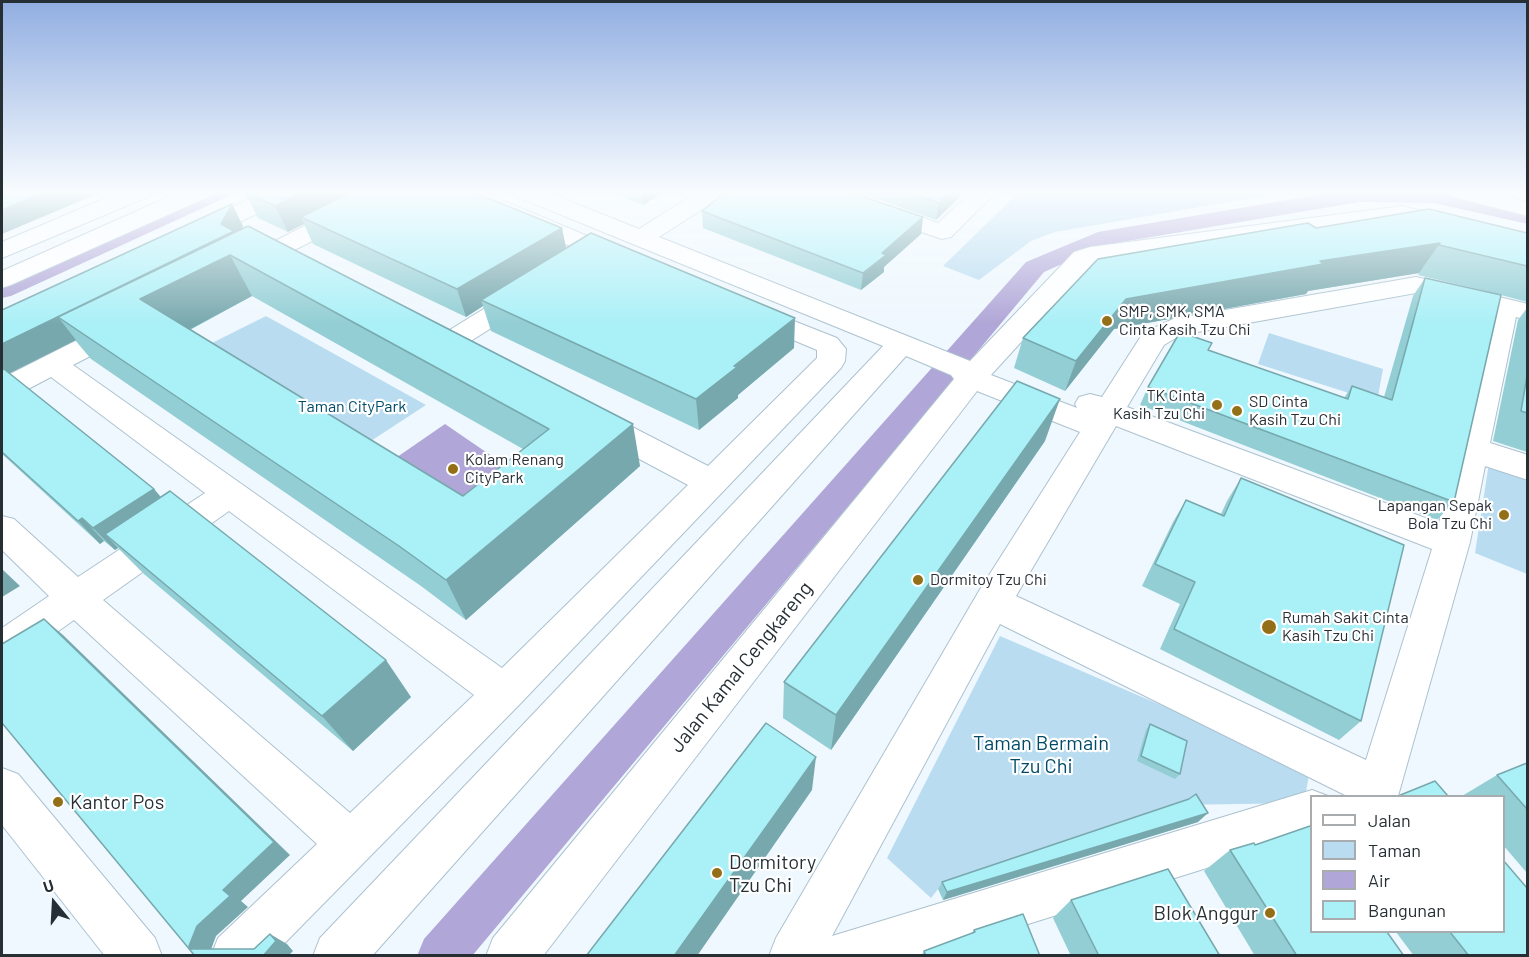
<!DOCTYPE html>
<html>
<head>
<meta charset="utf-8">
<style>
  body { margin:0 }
  #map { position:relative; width:1529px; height:957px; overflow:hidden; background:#eff8fe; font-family:Barlow,sans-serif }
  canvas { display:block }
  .frame { position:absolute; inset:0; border:3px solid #262f34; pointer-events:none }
  .legend { position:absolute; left:1310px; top:795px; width:195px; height:138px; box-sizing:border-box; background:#fff; border:2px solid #a8acae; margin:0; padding:8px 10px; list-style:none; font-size:18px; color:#262f34 }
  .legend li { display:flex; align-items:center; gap:12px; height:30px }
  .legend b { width:30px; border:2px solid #a8acae }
  .north { position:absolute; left:24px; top:873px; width:60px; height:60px; -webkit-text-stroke:4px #fff; paint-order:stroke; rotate:342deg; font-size:16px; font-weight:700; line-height:24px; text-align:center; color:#262f34 }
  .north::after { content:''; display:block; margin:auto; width:21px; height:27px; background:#262f34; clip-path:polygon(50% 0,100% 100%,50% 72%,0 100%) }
</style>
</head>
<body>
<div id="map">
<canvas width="1529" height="957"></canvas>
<div class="frame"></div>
<ul class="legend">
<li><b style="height:8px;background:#fff"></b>Jalan</li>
<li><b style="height:16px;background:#b9dcf0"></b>Taman</li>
<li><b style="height:16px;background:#b0a6d7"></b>Air</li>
<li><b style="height:16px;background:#aaf0f7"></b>Bangunan</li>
</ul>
<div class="north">U</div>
</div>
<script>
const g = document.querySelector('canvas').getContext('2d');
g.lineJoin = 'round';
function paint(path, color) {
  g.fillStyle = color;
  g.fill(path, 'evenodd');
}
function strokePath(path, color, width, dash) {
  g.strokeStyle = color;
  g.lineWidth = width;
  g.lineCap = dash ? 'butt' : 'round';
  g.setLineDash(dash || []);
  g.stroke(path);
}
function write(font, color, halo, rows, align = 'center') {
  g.font = font + ' Barlow,sans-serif';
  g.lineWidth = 4.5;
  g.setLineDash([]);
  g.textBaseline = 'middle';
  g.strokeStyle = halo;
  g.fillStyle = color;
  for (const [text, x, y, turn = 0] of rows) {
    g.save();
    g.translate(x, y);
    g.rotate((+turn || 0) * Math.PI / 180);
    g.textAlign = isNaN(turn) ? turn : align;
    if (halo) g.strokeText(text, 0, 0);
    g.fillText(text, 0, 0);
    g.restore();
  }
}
paint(new Path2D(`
  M1020 191H1312L1241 200 1055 232 1031 241 979 280 943 266Z
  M266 316 426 405 354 452 192 353Z
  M1269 333 1383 369 1377 402 1258 364Z
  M1489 463 1527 477V574L1475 553Z
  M1000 636 1310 769 1304 803 1174 805 938 889 931 898 887 858Z`), '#b9dcf0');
paint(new Path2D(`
  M445 424 518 474 469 516 387 464Z`), '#b0a6d7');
paint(new Path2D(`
  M202 191H232L229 196 11 296 2 298V282Z
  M1341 191H1443L1528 210V224L1434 203 1359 202 1104 245 1044 272 472 956H417L424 939 1026 262 1098 232Z`), '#b0a6d7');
const minor = new Path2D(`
  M122 191H153L150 196 2 258V242Z
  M182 191H213L210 196 11 285 2 288V271Z
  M266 191H296L293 196 205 239 196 241 187 239 184 234 187 229Z
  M374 191H404L401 196 255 270 246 273 237 270 233 265 237 260Z
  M448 191H480L628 253 632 258 628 263 619 266 610 263 451 196Z
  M512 191H544L639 229 699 191H726L723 196 659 237 970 361 1074 252 1090 247 1402 206 1528 236V250L1402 220 1095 261 991 375 1077 408 1075 404 1079 397 1090 394 1102 397 1143 333 1173 319 1416 277 1528 304V320L1516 317 1490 443 1528 455V480L1485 466 1470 542 1398 796H1347L1000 624 832 936 1312 790 1328 796H1312V835L926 956H769L776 938 979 591 1080 432 977 391 543 956H486L493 938 954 379 951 375 906 356 372 956H313L320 938 883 346 515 196ZM1416 293 1490 311 1439 523 1127 407 1164 345 1181 335ZM1116 426 1432 549 1366 760 1016 596Z
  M813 191H847L938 223 972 191H997L951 237 942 239 816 196Z
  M1447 191H1487L1528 202V216L1450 196Z
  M525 287 534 289 538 295 534 301 455 351 445 354 435 351 431 345 435 339 516 289Z
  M753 305 837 338 846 349 845 361 841 368 518 706 272 956H211L218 938 317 844 74 620 16 661 2 666V628L49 596 2 550V516L14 519 78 577 205 493 51 377 13 397 2 400V378L113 322 123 319 133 322 137 328 133 334 73 365 502 668 688 485 585 430 581 422 585 414 596 411 607 414 708 466 817 358V350L743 319 739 313 743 307ZM229 511 474 695 350 813 103 600Z
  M2 768 18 774 155 938 162 956H105L2 825Z`);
strokePath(minor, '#acc2cf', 2);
paint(minor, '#fff');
paint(new Path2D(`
  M607 191H665L643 205Z
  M855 191H966L936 220Z
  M245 192 562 228 566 248 794 348 738 395V398L699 430 491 331 483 306 466 317 313 244 304 224 288 232 258 218Z
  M702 211 923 217 921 234 884 267V272L861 290 703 228Z
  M243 226 242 229 640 466 466 620 421 586 91 359 75 340 9 373 154 489 161 497 411 697 353 751 144 574 118 548 115 550 104 541 100 544 2 454V310ZM252 296 523 449 463 496 190 330Z
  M1316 228 1527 233V302L1501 295 1454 502 1437 520 1140 405 1148 387 1208 350 1344 398 1352 386 1384 397 1413 296 1425 278 1494 293 1418 275 1419 273 1308 291 1306 294 1114 329 1065 391 1014 368 1023 338Z
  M1527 308V452L1493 441 1518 320Z
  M1045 441 831 750 783 718 784 682Z
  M1241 478 1361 721 1339 740 1160 649 1180 604 1142 586 1173 522 1186 500 1221 514 1227 501Z
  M1150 724 1180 774 1175 779 1137 761 1146 730Z
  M1527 763V873L1503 845V796H1462L1497 775Z
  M1189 799 1198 822 943 900 938 889 942 882Z
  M1255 845 1404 956H1255L1204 871 1230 850Z
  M1071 900 1220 956H1071L1053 918Z
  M974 930 1040 956H921L924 951 971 934Z
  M1396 932H1503L1527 956H1414Z`), '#92ced4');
paint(new Path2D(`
  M48 191H104L2 234V210Z
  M305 191H369L301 217 304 224 288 232 275 206Z
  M642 191H665L643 205Z
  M951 191H966L936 220 939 203Z
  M232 204 243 226 230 255 252 296 168 341 58 317 76 340 2 377V344L221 224Z
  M923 217 921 234 884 267V272L861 290 863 273 882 253Z
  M562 228 567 254 481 300 483 306 466 317 457 289Z
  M1440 243 1419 273 1308 291 1306 294 1114 329 1065 391 1076 361 1126 299 1320 261Z
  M795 318 794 348 738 395V398L699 430 696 399 734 366Z
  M1060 399 1045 441 831 750 836 715Z
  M633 424 640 466 466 620 446 580Z
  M154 489 173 512 105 534 118 548 115 550 93 528Z
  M82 518 104 541 100 544 78 521Z
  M2 569 20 586 2 597Z
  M44 619 63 635 290 855 241 901 248 907 216 936 209 955 191 949 189 946 197 926Z
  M386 660 411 697 353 751 322 716Z
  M816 757 812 790 697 956H674Z
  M1208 813 1198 822 943 900 947 892Z
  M270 934 287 944 293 951 288 956H263Z`), '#77a8ad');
const building = new Path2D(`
  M2 191H48L2 210Z
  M246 191H305L275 206 245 192Z
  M354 191H470L562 228 457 289 301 217Z
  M727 191H846L923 217 882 253 886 255 863 273 702 211Z
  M905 191H951L939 203Z
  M232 204 221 224 234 231 2 344V310Z
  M1429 209 1527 233V266L1439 245 1440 243 1320 261 1323 264 1126 299 1076 361 1023 338 1098 259 1308 223 1316 228Z
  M248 226 633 424 446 580 399 546 58 317ZM230 255 549 429 463 496 140 299Z
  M591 233 795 318 734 366 737 367 696 399 481 300Z
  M1425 278 1501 295 1454 502 1148 387 1180 332 1212 343 1208 350 1348 399 1352 386 1392 400Z
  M4 369 154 489 93 528 82 518 78 521 2 452V370Z
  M1527 376V413L1521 411Z
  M1017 381 1060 399 836 715 784 682Z
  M1241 478 1404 545 1361 721 1174 629 1195 582 1155 564 1186 500 1224 516Z
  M170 491 386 660 322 716 105 534Z
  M44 619 274 842 223 890 230 896 197 926 189 946 191 949H254L270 934 276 941 263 956H195L2 723V644Z
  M766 723 816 757 674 956H586Z
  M1150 724 1187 741 1180 774 1141 756Z
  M1527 763V809L1497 775Z
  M1435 781 1448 796H1398Z
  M1196 794 1208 813 947 892 942 882 1189 799Z
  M1310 826 1311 828V932H1387L1404 956H1297L1230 850 1254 843 1255 845Z
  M1503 860 1527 888V956H1469L1450 932H1503Z
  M1168 869 1220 956H1099L1071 900Z
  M1023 914 1040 956H926L924 951 975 932 974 930Z`);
paint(building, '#aaf0f7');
strokePath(building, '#77a8ad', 1.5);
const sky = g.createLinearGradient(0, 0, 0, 325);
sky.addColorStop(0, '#91aee1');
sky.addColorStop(0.59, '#f8fcff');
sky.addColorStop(1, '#f8fcff00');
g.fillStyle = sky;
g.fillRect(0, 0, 1529, 325);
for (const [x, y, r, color] of [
  [1107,321,6,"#936f17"],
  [1217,405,6,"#936f17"],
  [1237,411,6,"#936f17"],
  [453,469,6,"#936f17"],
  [1504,515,6,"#936f17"],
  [918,580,6,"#936f17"],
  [1269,627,8,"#936f17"],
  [58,802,6,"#936f17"],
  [717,873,6,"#936f17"],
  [1270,913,6,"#936f17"]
]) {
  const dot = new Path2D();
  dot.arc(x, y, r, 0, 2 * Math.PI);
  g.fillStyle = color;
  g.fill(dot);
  strokePath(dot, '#fff', 2);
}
write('16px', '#262f34', '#fff', [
  ["SMP, SMK, SMA",1119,312],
  ["Cinta Kasih Tzu Chi",1119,330],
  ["TK Cinta",1205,396,"right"],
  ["Kasih Tzu Chi",1205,414,"right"],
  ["SD Cinta",1249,402],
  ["Kasih Tzu Chi",1249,420],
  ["Kolam Renang",465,460],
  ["CityPark",465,478],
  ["Lapangan Sepak",1492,506,"right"],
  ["Bola Tzu Chi",1492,524,"right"],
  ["Dormitoy Tzu Chi",930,580],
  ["Rumah Sakit Cinta",1282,618],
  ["Kasih Tzu Chi",1282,636]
], 'left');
write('16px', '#014b68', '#fff', [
  ["Taman CityPark",352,407]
]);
write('20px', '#262f34', '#fff', [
  ["Jalan Kamal Cengkareng",741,667,-51]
]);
write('20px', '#014b68', '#fff', [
  ["Taman Bermain",1041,743],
  ["Tzu Chi",1041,766]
]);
write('20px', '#262f34', '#fff', [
  ["Kantor Pos",70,802],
  ["Dormitory",729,862],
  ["Tzu Chi",729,885],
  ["Blok Anggur",1258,913,"right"]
], 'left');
</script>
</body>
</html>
